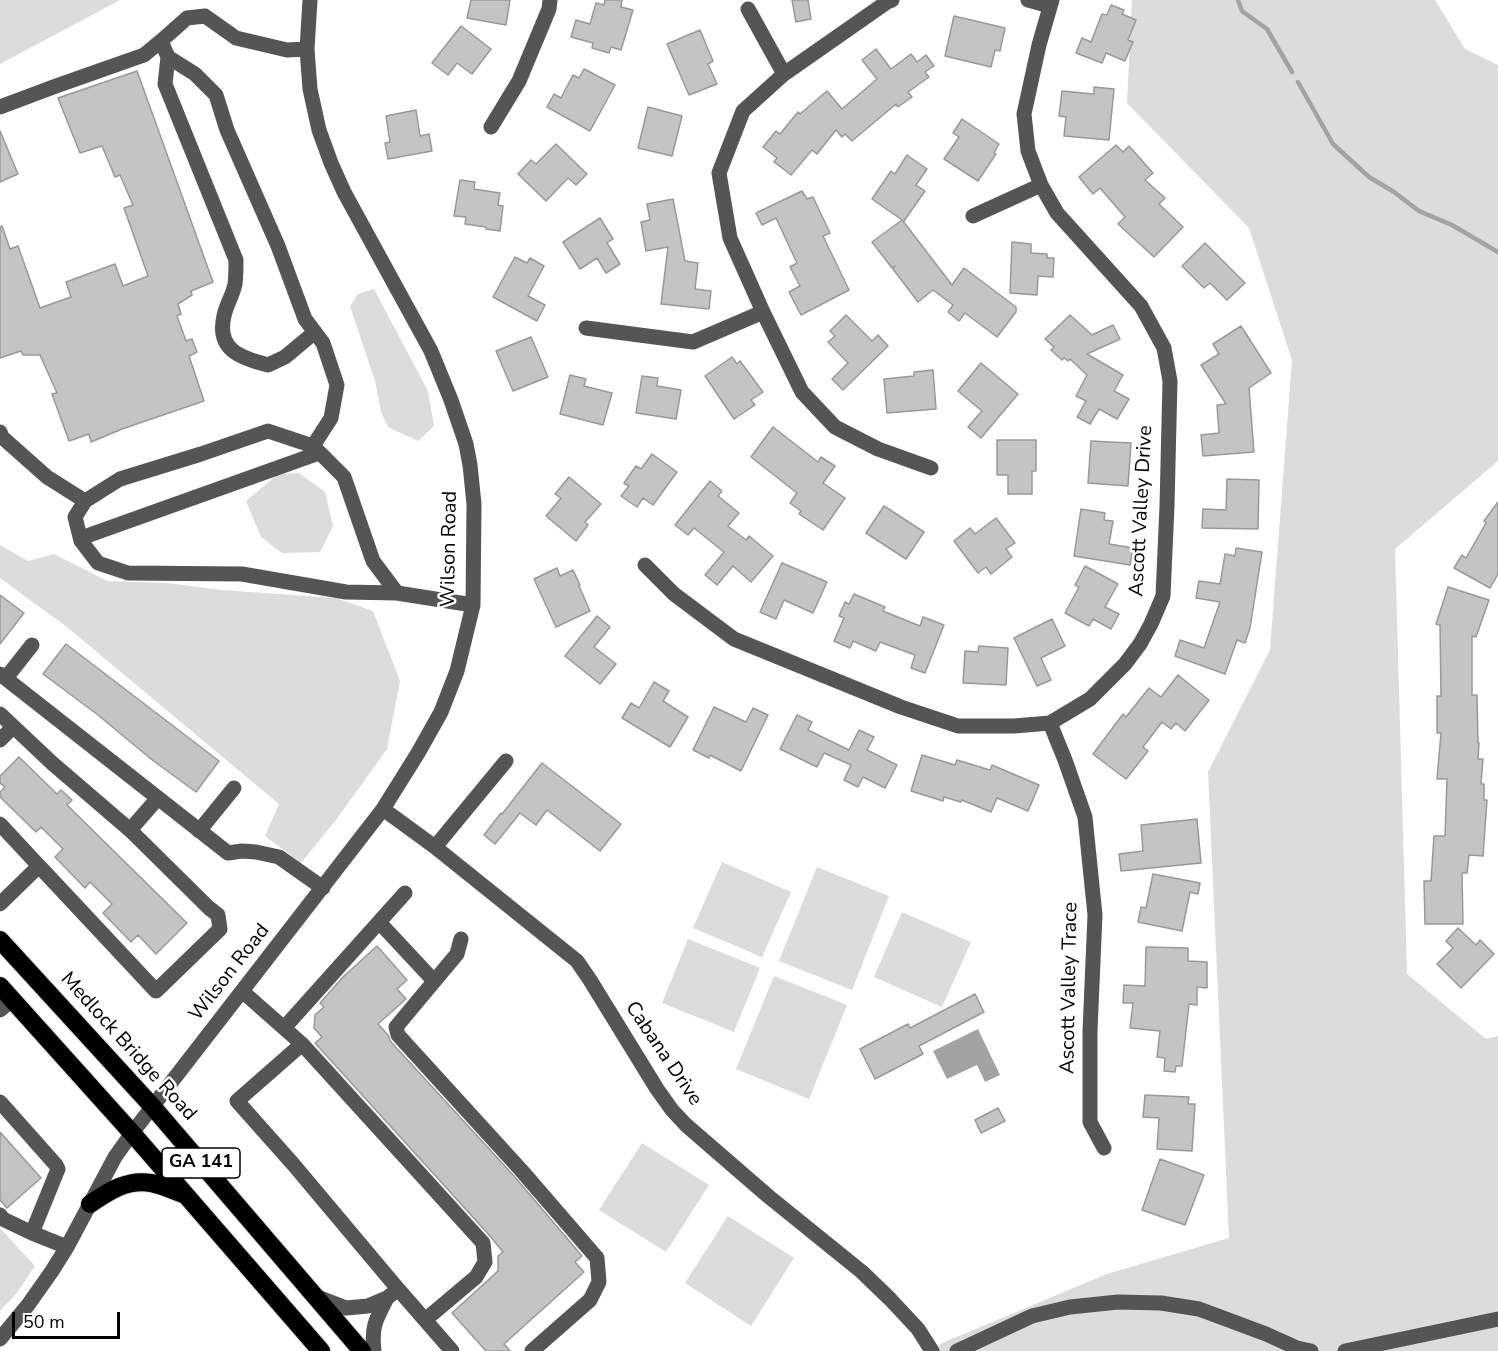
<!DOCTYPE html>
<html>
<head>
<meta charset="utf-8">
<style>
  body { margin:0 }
  #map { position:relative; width:1498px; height:1351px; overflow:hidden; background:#fff; font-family:"Nunito Sans",sans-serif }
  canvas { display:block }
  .scale { position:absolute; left:12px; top:1312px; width:108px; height:27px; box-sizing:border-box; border:3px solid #000; border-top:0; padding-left:8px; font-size:18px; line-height:21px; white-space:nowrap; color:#000; -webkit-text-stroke:4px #fff; paint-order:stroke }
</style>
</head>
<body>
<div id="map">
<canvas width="1498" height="1351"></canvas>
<div class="scale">50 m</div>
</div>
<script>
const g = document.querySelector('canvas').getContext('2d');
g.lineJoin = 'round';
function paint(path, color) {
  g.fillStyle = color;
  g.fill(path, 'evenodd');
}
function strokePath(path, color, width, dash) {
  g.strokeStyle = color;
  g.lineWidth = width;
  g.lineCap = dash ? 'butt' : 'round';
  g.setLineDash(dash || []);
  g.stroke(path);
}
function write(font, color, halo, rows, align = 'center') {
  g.font = font + ' "Nunito Sans",sans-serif';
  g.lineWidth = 5;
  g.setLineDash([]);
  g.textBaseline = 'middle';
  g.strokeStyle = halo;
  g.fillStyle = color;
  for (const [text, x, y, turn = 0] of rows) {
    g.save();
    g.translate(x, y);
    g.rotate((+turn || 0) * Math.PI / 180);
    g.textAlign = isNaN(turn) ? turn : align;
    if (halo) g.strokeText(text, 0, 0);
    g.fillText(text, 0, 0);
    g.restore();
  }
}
paint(new Path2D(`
  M0 0H120L0 64Z
  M1132 0H1435L1465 49 1498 65V461L1395 549 1407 974 1486 1039 1498 1036V1351H935L942 1343 1107 1274 1229 1238 1208 772 1270 650 1292 360 1249 228 1127 103Z
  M374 289 428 391 434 426 418 441 388 427 381 412 375 381 350 306 358 294Z
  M299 473 325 492 333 526 320 552 282 553 261 537 246 501 278 474Z
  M0 545 28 561 54 554 107 581 167 583 221 590 336 598 373 611 400 681 387 749 336 820 301 863 265 836 279 804 67 627 0 578Z
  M722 862 791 892 762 957 693 928Z
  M817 867 889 896 852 990 779 961Z
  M902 912 971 942 942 1007 874 977Z
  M688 939 760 968 734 1032 662 1003Z
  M774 976 847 1005 809 1099 736 1069Z
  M642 1143 709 1185 666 1252 599 1210Z
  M728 1216 794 1258 751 1326 685 1283Z
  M0 1228 35 1266 16 1294 0 1311Z`), '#dcdcdc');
paint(new Path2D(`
  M978 1029 1000 1075 985 1082 977 1065 947 1079 933 1051Z`), '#a3a3a3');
strokePath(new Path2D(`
  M1238 0 1242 11 1267 29 1292 72
  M1298 82 1333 144 1369 177 1394 192 1419 211 1452 225 1498 252`), '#a3a3a3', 4.5);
const building = new Path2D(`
  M471 0H510L506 25 467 18Z
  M605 0H622L621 7 633 10 621 50 611 47 609 53 592 48 593 43 571 37 576 20 590 24 596 3 604 5Z
  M792 0H808L811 19 796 22Z
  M1111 5 1124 10 1122 14 1136 20 1128 40 1133 42 1125 61 1106 53 1102 63 1076 53 1082 38 1091 42 1102 14 1107 15Z
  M954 16 1005 28 1000 51 995 50 991 67 945 56Z
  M461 26 491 49 472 74 457 63 448 75 432 63Z
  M700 30 713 61 708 64 717 84 689 95 667 44Z
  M876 49 891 69 911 54 917 62 926 55 934 66 925 72 929 77 908 92 912 97 898 107 896 104 852 141 845 134 842 137 836 130 817 154 812 150 791 175 774 162 777 158 763 147 776 131 780 134 798 112 800 114 827 91 842 109 877 79 862 60Z
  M584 69 615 85 590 131 547 107 554 94 561 98 573 75 579 78Z
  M137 71 213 282 191 291 192 295 178 304 181 314 177 316 186 341 192 339 197 352 189 356 204 401 122 429 91 442 89 434 69 441 52 394 57 393 40 355H23L21 351 0 358V227L2 226 10 249 18 246 40 308 71 297 66 282 115 264 123 286 148 276 124 208 133 205 120 175 115 177 102 146 80 153 58 98Z
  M1094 87 1114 89 1109 140 1064 136 1066 117 1059 116 1062 91 1094 94Z
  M648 107 682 116 672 156 638 148Z
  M416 110 420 136 429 134 432 151 388 159 385 143 390 142 386 116Z
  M962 119 999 144 994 153 996 154 978 181 944 159 959 137 953 133Z
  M0 131 18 174 0 182Z
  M556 144 587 174 576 185 568 178 546 201 518 174 531 160 536 164Z
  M1116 145 1123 152 1129 146 1153 173 1145 180 1165 198 1159 204 1183 227 1154 257 1118 224 1125 217 1100 188 1093 194 1079 177Z
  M907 155 927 169 916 185 925 191 904 221H903L952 285 964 268 1016 307V312L997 337 965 313 959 321 948 312 953 305 933 290 918 302 893 269 895 266 892 268 872 242 902 220 872 199 891 171 895 174Z
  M460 180 475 182 474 189 500 193 498 205 503 206 500 231 486 229V227L465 224 466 217 454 216Z
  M802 191 807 199 813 197 830 233 823 236 849 290 801 315 789 292 800 286 790 267 797 263 776 218 762 225 756 213Z
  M673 199 685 261 698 263 695 289 711 291 709 309 661 304 668 247 646 251 641 222 650 220 647 204Z
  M600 218 613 239 607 243 620 264 606 273 597 258 580 269 563 242Z
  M1012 242 1031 244V253L1047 254V258H1054L1053 277 1038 276 1037 295 1010 293Z
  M1205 243 1245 283 1227 300 1210 283 1204 288 1182 266Z
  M515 257 527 263 530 258 544 266 528 296 545 305 537 321 493 297Z
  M846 315 872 341 878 335 888 346 843 390 832 379 848 363 828 342 835 336 830 331Z
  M1070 315 1092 335 1113 325 1120 339 1087 354 1123 375 1114 391 1129 399 1117 419 1099 409 1090 424 1077 417 1086 401 1076 396 1087 375 1070 359 1068 361 1064 358 1062 360 1051 350 1054 347 1045 339Z
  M1241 326 1271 373 1249 388 1254 452 1203 456 1201 435 1219 433 1217 405 1226 404 1201 365 1219 354 1213 344Z
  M531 337 548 377 513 391 496 351Z
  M732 357 737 364 740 361 763 392 751 400 755 405 734 419 705 376Z
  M981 363 1018 394 981 438 968 427 982 411 958 391Z
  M933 370 936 409 887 413 884 379 914 376V372Z
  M570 375 586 379 584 386 612 393 603 425 560 414Z
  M642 376 658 378 657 386 681 390 676 419 636 413Z
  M773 427 818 462 821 457 835 466 823 483 845 498 823 530 799 514 801 511 790 503 797 493 751 457Z
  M997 440H1036V471H1032V494H1008V475H997Z
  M1091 441 1131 443 1128 486 1088 483Z
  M652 454 677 472 653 505 643 498 637 507 621 496 629 486 624 483 636 466 641 469Z
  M569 477 601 504 585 522 588 525 576 541 546 516 561 498 555 494Z
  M1227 479 1259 480 1258 529 1202 528 1203 509 1226 510Z
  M710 481 722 491 718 496 739 513 728 526 746 540 749 536 773 556 751 582 733 566 717 585 705 575 724 552 694 528 688 535 675 525Z
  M1498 502V574L1490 588 1454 568 1462 555 1466 558 1486 523 1484 521Z
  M884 506 924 532 906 559 866 533Z
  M1081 509 1105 513 1104 520 1113 521 1109 544 1133 548 1130 565 1074 556Z
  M996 518 1015 543 1006 549 1012 557 991 574 986 567 978 573 954 541 970 528 975 534Z
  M1236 548 1262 552 1250 628 1245 643 1237 640 1225 674 1175 656 1180 640 1204 648 1220 602 1196 598 1199 581 1220 584 1225 554 1235 556Z
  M782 563 827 582 813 613 784 600 776 619 760 612Z
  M1085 566 1118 584 1105 607 1119 614 1111 629 1093 619 1089 626 1065 613 1079 587 1075 585Z
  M557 568 560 576 573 570 580 585 579 586 590 611 556 627 534 579Z
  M1448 587 1489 600 1476 637 1472 636V695H1477L1478 743H1479L1478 759H1483L1481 784H1484V800H1487L1483 856 1469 855 1467 873H1462L1463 924H1425L1424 881H1431L1434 836H1445L1447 779H1437L1441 733H1437V696H1441L1440 625 1436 624Z
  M854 594 885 607 883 611 920 626 923 617 944 625 925 673 911 668 915 655 880 642 876 651 853 641 850 648 834 641 844 618 839 616 845 602 849 604Z
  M0 595 24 613 0 644Z
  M597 616 610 627 594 647 616 664 600 684 565 656Z
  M1052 619 1065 646 1041 658 1051 680 1037 686 1014 638Z
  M66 644 219 761 196 792 151 759 98 715 43 674Z
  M979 646 1008 648 1006 685 963 683 965 651 978 652Z
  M1178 675 1209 700 1185 731 1176 723 1171 729 1162 722 1143 747 1148 751 1126 779 1093 754 1123 714 1126 717 1149 688 1161 697Z
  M654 682 669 691 663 701 688 717 670 747 622 718 631 703 639 708Z
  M714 707 746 722 753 708 768 715 741 771 710 755 709 758 693 750Z
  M797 715 812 722 808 730 849 750 859 730 874 737 867 750 897 765 885 788 863 777 858 787 844 780 851 765 824 753 817 767 780 749Z
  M922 755 955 765 957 760 990 770 992 765 1039 785 1028 811 997 798 991 812 962 800 961 802 944 797 943 801 911 791Z
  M19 757 57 794 61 790 72 800 67 805 187 923 156 954 138 935 131 942 103 913 112 904 90 882 85 888 55 857 63 849 41 827 36 832 0 797V792L5 787 0 783V776Z
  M542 763 621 824 600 851 547 810 536 825 520 813 495 844 484 835 501 813 502 814Z
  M1197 819 1201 863 1121 871 1119 854 1143 851 1141 825Z
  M1153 874 1200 883 1198 894 1190 892 1182 931 1138 922 1141 907 1146 908Z
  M1458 928 1476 945 1480 940 1494 954 1461 988 1437 964 1453 948 1446 941Z
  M377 946 407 980 397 989 406 999 378 1024 388 1035 391 1042 514 1176 582 1256 575 1262 584 1272 504 1344 510 1351H486L452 1313 498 1271V1256L503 1252 490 1236 315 1043 322 1037 314 1028 315 1015 324 1007 320 1003 343 977Z
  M1146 947 1188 948V961L1207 962V988L1197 987V1005L1189 1004 1182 1066H1176L1175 1072 1164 1071 1165 1058 1157 1057 1160 1031 1130 1028 1133 1003H1123L1124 985 1145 986Z
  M975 994 984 1012 919 1046 923 1054 875 1079 860 1049 908 1024 910 1028Z
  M1145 1095 1189 1097 1188 1104H1195L1192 1151 1157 1149 1159 1118 1143 1117Z
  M998 1108 1005 1121 981 1133 975 1120Z
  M0 1132 41 1178 7 1208 0 1200Z
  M1160 1159 1204 1175 1185 1225 1142 1210Z`);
paint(building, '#c4c4c4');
strokePath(building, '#999', 1.5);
const highway = new Path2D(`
  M0 940 152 1106 362 1351
  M0 986 132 1133 321 1351
  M90 1204C109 1191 127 1179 151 1183 162 1185 172 1190 183 1194`);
strokePath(highway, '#dbdbdb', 20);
strokePath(new Path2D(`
  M892 0 887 2 784 74 743 111 719 173 730 238 763 312 802 392 835 427 878 449 931 468
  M1028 0 1050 6
  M748 9 784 74
  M307 49 287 50 236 38 205 16 187 18 161 41 168 57 195 74 216 95 227 130 278 246 305 319 323 343 337 385 331 418 313 446
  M168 57 165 84 236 260C236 268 236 276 235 284 233 295 226 305 224 316 216 350 241 358 268 365L285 357 315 332
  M0 107 56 86 144 55 161 41
  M491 127 519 81 549 9 550 0
  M973 216 1041 185
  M586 328 693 342 763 312
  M0 432 2 437 47 477 85 501
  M81 538 319 453
  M645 565 674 594 734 639 901 707 958 726H1014L1050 723 1090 699 1125 664 1140 644 1151 624 1163 596 1167 506 1170 381 1164 348 1141 306 1057 213 1041 185 1028 151 1024 114 1039 45 1052 0
  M397 593 373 561 344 477 313 446 268 431 201 454 120 479 85 501 75 517 81 541 98 563 128 573 242 574 346 592 397 593 473 605
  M0 674 158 798
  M6 678 32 645
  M0 714 52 763 130 830
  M1050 723 1065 760 1085 817 1095 915 1090 1031V1122L1104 1148
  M0 740 13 727
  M383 809 435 847 577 961 590 980 657 1089 672 1110 686 1125 768 1196 862 1272 890 1299 918 1329 932 1351
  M0 824 39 866
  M199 831 234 788
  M435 847 506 761
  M0 904 39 866 156 991 220 929 218 915 209 908 130 830 158 798 228 853 242 851 256 852 279 857 323 888
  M379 922 434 981
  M461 939 457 954 396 1027 398 1035 521 1170 597 1258 599 1282 590 1300 532 1351
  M242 991 302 1044 237 1101 293 1164 398 1289 387 1298 368 1306 346 1308 315 1296
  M0 1010 12 1000
  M284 1028 405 893
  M302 1044 483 1243 485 1262 476 1277 425 1320
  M0 1102 56 1165 58 1169 32 1233 67 1247
  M0 1215 3 1219 32 1233
  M398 1289 452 1351
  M0 1339 28 1305 52 1271 67 1247 115 1157 132 1133 383 809 418 753 441 712 457 671 473 605 474 504 470 465 466 444 451 400 431 351 344 192 331 163 319 130 310 89 307 49 310 0
  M374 1351C371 1327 376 1319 387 1298
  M957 1351 1032 1316 1070 1307 1118 1302 1161 1303 1199 1309 1266 1334 1297 1348 1311 1351
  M1345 1351 1498 1319`), '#555', 15);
strokePath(highway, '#000', 18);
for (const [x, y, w] of [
  [201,1163,78]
]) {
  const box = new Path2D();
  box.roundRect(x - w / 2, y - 15, w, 30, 4.5);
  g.fillStyle = '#fff';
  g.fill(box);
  strokePath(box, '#000', 1.5);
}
write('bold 18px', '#000', null, [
  ["GA 141",201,1163]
]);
write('20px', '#000', '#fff', [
  ["Ascott Valley Drive",1142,511,-87],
  ["Wilson Road",450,549,-89],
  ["Wilson Road",230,973,-52],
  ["Ascott Valley Trace",1070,988,-89],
  ["Medlock Bridge Road",128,1047,48],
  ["Cabana Drive",663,1054,56]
]);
</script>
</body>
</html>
